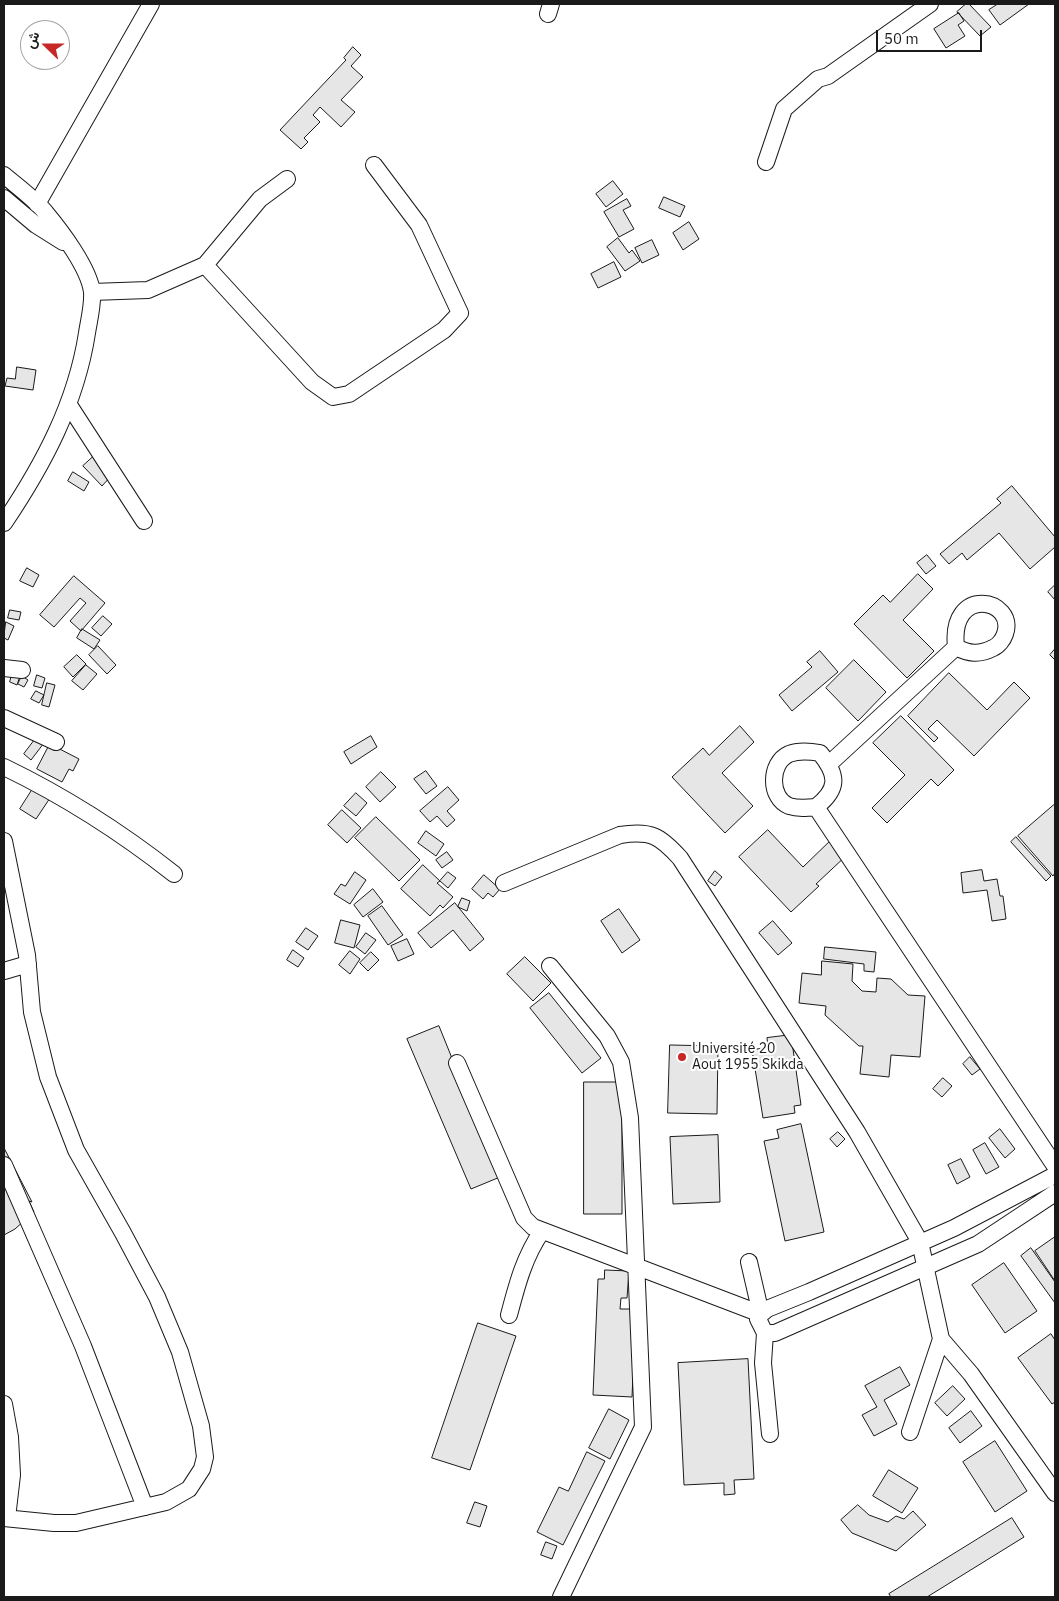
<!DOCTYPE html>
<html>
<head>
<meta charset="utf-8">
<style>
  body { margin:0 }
  #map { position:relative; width:1059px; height:1601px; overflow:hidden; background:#fff; font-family:"IBM Plex Sans",Vazirmatn,sans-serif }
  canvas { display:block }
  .frame { position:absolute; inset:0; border:5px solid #1a1a1a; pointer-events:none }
  .north { position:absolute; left:20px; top:20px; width:50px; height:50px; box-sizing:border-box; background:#fff; border:1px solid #a3a3a3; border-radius:50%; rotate:292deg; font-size:14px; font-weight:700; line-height:20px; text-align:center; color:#1a1a1a }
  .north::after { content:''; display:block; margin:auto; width:18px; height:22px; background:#c62828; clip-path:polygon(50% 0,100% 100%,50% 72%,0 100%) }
  .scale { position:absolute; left:876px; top:30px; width:106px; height:22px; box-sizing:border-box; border:2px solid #1a1a1a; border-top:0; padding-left:6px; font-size:15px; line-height:18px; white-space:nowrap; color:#1a1a1a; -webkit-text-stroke:4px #fff; paint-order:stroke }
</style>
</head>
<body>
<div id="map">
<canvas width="1059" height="1601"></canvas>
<div class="frame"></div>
<div class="north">ش</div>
<div class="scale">50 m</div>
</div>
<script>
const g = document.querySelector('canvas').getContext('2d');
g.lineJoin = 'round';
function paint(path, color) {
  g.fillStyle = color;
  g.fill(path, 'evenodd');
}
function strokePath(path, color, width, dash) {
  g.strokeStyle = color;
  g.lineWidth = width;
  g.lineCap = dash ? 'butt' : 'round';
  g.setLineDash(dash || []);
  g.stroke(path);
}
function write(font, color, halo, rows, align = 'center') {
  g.font = font + ' "IBM Plex Sans",sans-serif';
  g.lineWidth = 4;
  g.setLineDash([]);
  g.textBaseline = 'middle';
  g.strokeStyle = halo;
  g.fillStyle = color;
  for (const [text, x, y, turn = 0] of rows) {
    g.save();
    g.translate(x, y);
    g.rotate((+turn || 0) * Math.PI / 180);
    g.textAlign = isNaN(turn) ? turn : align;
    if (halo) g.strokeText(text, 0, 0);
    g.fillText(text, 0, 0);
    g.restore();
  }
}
const building = new Path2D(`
  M966 4H969L991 27 980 36 957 12Z
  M998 4H1029L1000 25 989 10Z
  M959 13 964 21 958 25 965 36 946 48 934 29Z
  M353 47 361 55 351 66 363 77 341 100 355 112 341 127 320 107 313 115 320 122 304 138 308 142 301 149 280 130 346 60 344 58Z
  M613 181 623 194 606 207 596 194Z
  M664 197 685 206 680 217 659 208Z
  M627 199 631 206 623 210 634 229 619 237 604 212Z
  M689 222 699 239 683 250 673 233Z
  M618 238 629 253 632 250 640 261 625 271 607 247Z
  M652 240 659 255 642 263 635 248Z
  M614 262 621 277 598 288 591 274Z
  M17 367 36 370 33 390 5 386 7 378 15 379Z
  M93 457 111 476 102 486 83 466Z
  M73 472 89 482 84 491 68 481Z
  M1012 486 1055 537V547L1030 569 999 533 967 560 962 553 949 564 940 554 1001 503 997 499Z
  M927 555 936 566 926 574 917 563Z
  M27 568 39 575 33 587 20 581Z
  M918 574 933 589 903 620 934 651 907 678 854 624 883 595 890 602Z
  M74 576 105 603 81 631 70 621 86 603 80 598 54 627 40 615Z
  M1055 585V600L1048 592Z
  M10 610 21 612 19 620 8 618Z
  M103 616 112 624 101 636 92 628Z
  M6 622 14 626 8 640 4 638Z
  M82 629 100 640 94 649 77 638Z
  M98 646 116 665 107 674 89 655Z
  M1055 649V660L1050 655Z
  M820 651 838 672 792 711 779 695 812 667 807 662Z
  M77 655 86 664 73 677 64 667Z
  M854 660 886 692 858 721 826 688Z
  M86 665 97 674 83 690 72 681Z
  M13 671 21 673 17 685 10 682Z
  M949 673 987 710 1014 682 1030 698 974 756 937 720 928 729 938 738 934 742 908 716Z
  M37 675 45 678 42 688 34 686Z
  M22 676 28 680 24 687 18 684Z
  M47 683 55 685 49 707 42 705Z
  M36 691 44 695 39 703 31 699Z
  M901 716 954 770 938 786 931 779 887 823 872 808 905 775 873 743Z
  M740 726 754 742 722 773 753 806 725 833 672 777 703 748 709 755Z
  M40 733 47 739 31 760 24 754Z
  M371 736 377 747 351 764 344 752Z
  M50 744 79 759 73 771 69 769 62 782 37 769Z
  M426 771 437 786 426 794 414 779Z
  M381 772 396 787 380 802 366 787Z
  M34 787 50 798 36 819 20 809Z
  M448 787 459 800 447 811 455 820 447 827 437 816 430 822 420 811Z
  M356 793 367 803 356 816 344 806Z
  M1055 804V873L1053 876 1018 836Z
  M342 810 361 828 347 843 328 825Z
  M376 817 420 860 399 881 355 838Z
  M768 830 803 867 833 838 848 854 816 884 819 886 791 912 739 857Z
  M426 831 444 844 436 856 418 843Z
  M1016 837 1051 876 1046 881 1011 842Z
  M447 852 453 860 442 868 436 860Z
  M423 865 440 881 437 883 453 897 443 908 440 905 430 916 401 889Z
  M982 870 984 881 997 879 1000 896H1003L1006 919 992 921 987 890 963 893 961 873Z
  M715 871 722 877 715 886 708 881Z
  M355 872 366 880 350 904 334 894 341 884 345 886Z
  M448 872 456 878 448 888 440 881Z
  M484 875 500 889 493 897 488 893 483 899 472 889Z
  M373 889 383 902 363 917 354 905Z
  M462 898 470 901 467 911 458 907Z
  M455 903 484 939 470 951 453 930 431 948 418 933Z
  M382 906 403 935 388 945 368 916Z
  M619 909 640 940 622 953 601 921Z
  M341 920 360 925 354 948 335 943Z
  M773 921 792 943 778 955 759 933Z
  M306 928 318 936 308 950 296 942Z
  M366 933 376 940 365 954 356 947Z
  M407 939 414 954 398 961 391 946Z
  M825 947 876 952 874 972 864 971V964L824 959Z
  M293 950 304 958 298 967 287 960Z
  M350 951 360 959 350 974 339 965Z
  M371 952 379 960 368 971 360 963Z
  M525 957 551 983 533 1001 507 974Z
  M822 961 853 964 852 981 862 991 876 992 877 978 891 979 908 995 925 996 920 1057 891 1055 889 1077 860 1074 863 1046H859L825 1015 826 1006 799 1003 802 973 821 975Z
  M549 993 601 1058 582 1073 530 1008Z
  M439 1026 500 1177 471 1189 407 1039Z
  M791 1035 801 1105 794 1106 795 1113 763 1118 752 1050 768 1047 767 1038Z
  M670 1045 718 1046 717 1114 668 1113Z
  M970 1057 980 1069 972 1075 963 1064Z
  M943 1078 952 1086 942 1097 933 1089Z
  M584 1082H622V1214H584Z
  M801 1124 824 1232 785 1241 764 1141 779 1138 777 1130Z
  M1000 1129 1015 1149 1005 1158 989 1138Z
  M838 1132 845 1139 837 1147 830 1139Z
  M718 1135 720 1202 673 1204 670 1137Z
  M985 1143 999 1167 986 1174 973 1150Z
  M4 1148 32 1202 29 1201 34 1212 15 1229 4 1235Z
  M961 1159 970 1177 957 1184 948 1165Z
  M1055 1237V1281L1035 1251Z
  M1031 1248 1055 1282V1303L1021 1256Z
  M1004 1263 1037 1311 1005 1333 972 1285Z
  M605 1270 629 1271 627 1298H621L620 1309H636L632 1397 593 1395 598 1279H604Z
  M478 1323 516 1336 470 1470 432 1458Z
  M1051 1334 1055 1340V1402L1052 1404 1018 1358Z
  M748 1359 754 1479 734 1480 735 1494 724 1495V1483L684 1485 678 1363Z
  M900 1367 910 1385 884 1400 897 1424 874 1436 862 1415 877 1407 865 1386Z
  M953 1386 965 1399 947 1416 935 1403Z
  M609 1409 629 1420 610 1459 589 1448Z
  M971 1411 982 1426 960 1443 949 1428Z
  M995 1441 1027 1491 995 1512 963 1462Z
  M587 1452 605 1461 563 1545 537 1532 559 1487 568 1491Z
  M889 1470 918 1488 902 1513 873 1496Z
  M475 1502 487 1506 480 1527 467 1523Z
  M858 1505 869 1515 888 1522 896 1516 904 1519 913 1511 926 1525 896 1551 852 1533 841 1520Z
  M1012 1518 1024 1537 927 1597H891L889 1594Z
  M546 1542 557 1546 552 1559 541 1555Z`);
paint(building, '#e6e6e6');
strokePath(building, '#1a1a1a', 1);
const minor = new Path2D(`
  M548 14 551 4
  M766 162 784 109 818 79 828 76 930 4
  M4 175C18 187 35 199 46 213 61 231 89 268 92 292 93 305 89 320 87 333 76 404 43 465 4 523
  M4 198 36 225 63 242
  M37 204 151 4
  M205 265 312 382 333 397 349 394 444 330 460 313 419 225 374 165
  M92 292 148 290 205 265 260 199 287 179
  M69 405 144 521
  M4 668 22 670
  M4 718 56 742
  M829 764 956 647C949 584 1017 599 1005 634 1003 640 998 646 993 648 979 655 969 654 956 647
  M4 767C64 796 122 833 174 874
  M816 807C839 789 838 775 820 753 809 751 799 750 789 754 769 763 769 798 789 806 798 809 807 808 816 807L1055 1166
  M4 841 27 955 32 1012 48 1077 76 1150 123 1233 157 1297 180 1352 201 1426 205 1457 202 1469 189 1489 166 1502 76 1523H54L4 1518
  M504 883 620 835C651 830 660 836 680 858L857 1132 920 1242 941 1339 910 1432
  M550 966 607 1036 621 1062 630 1118 643 1427 561 1597
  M4 971 28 964
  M457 1063 524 1218 533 1227 761 1314
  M4 1165 83 1346 145 1507
  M749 1262 761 1314 758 1319 765 1333 763 1363 770 1434
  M761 1314 767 1309 809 1292 954 1228 1055 1175
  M509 1315C517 1285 524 1257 542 1231
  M765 1333H775L978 1244 1055 1193
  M941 1339 971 1374 1055 1493
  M4 1404 10 1437 12 1475 7 1518`);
strokePath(minor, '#1a1a1a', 18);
strokePath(minor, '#fff', 16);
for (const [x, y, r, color] of [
  [682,1057,5,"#c62828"]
]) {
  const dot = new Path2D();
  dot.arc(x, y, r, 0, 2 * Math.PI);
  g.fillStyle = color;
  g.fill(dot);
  strokePath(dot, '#fff', 2);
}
write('14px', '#1a1a1a', '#fff', [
  ["Université 20",692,1049],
  ["Aout 1955 Skikda",692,1065]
], 'left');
</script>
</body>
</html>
